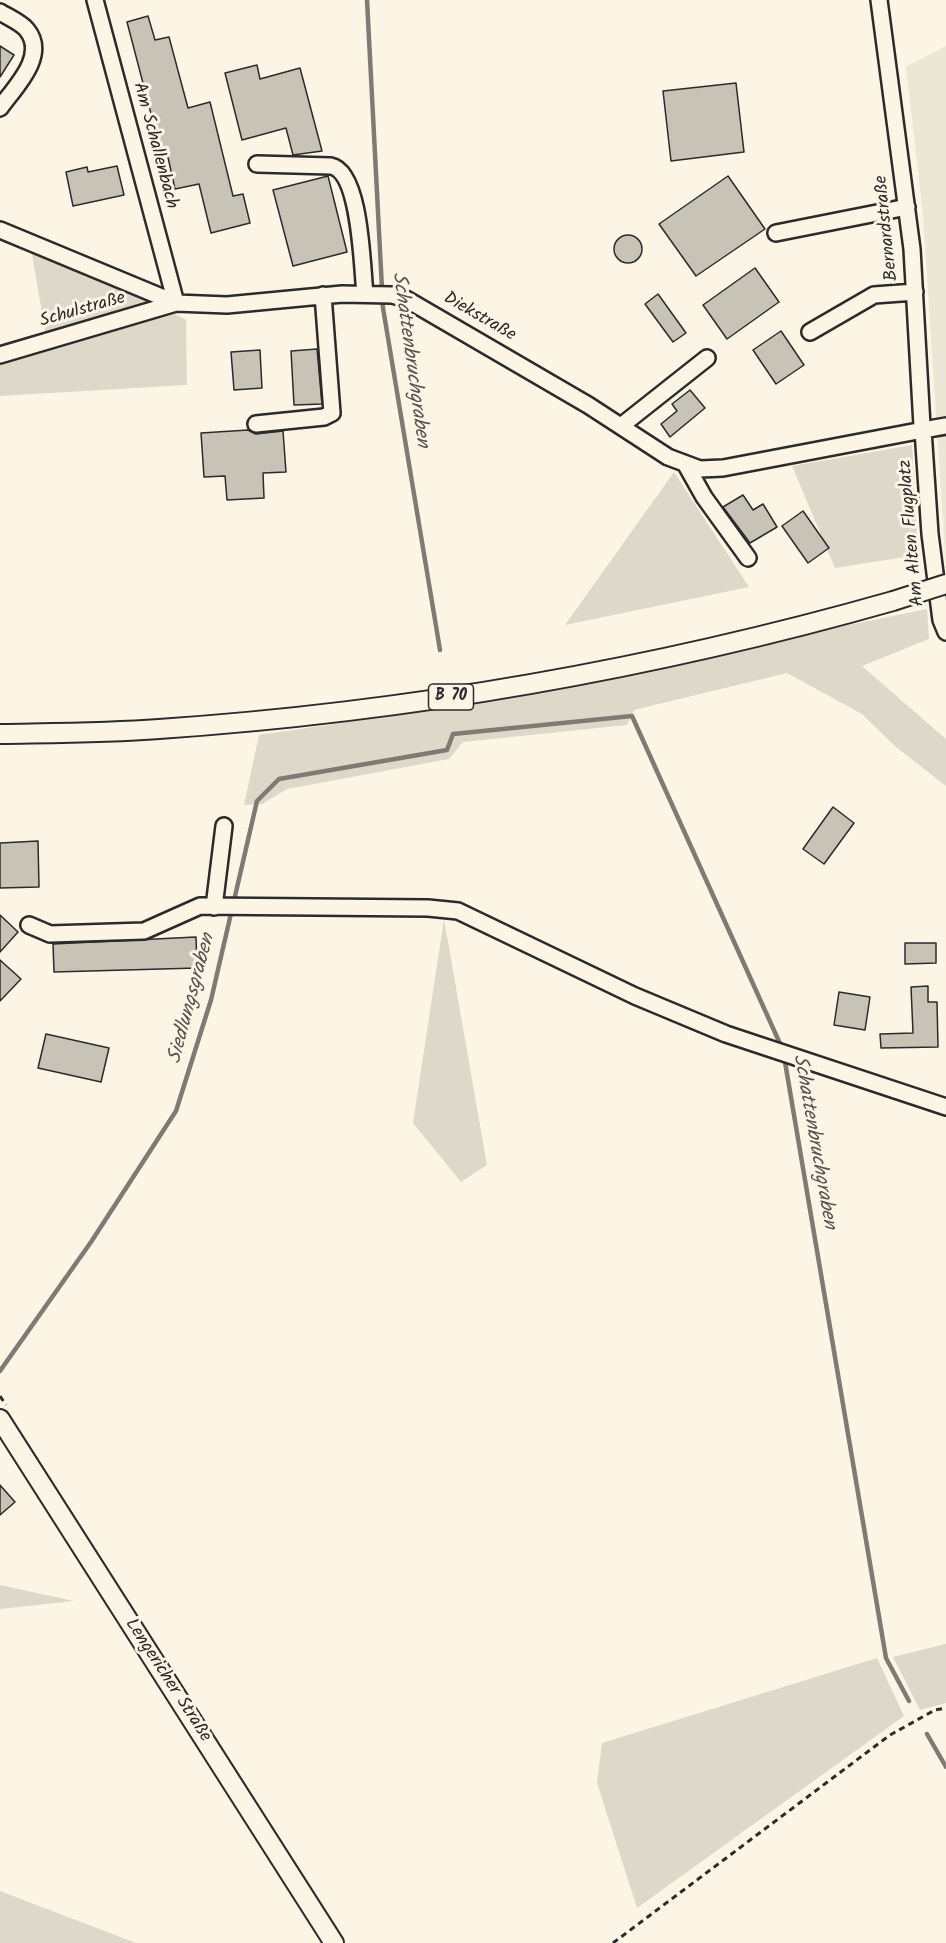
<!DOCTYPE html>
<html>
<head>
<meta charset="utf-8">
<style>
  body { margin:0 }
  canvas { display:block; background:#fcf5e5 }
</style>
</head>
<body>
<canvas width="946" height="1943"></canvas>
<script>
const g = document.querySelector('canvas').getContext('2d');
g.lineJoin = 'round';
function paint(path, color) {
  g.fillStyle = color;
  g.fill(path, 'evenodd');
}
function strokePath(path, color, width, dash) {
  g.strokeStyle = color;
  g.lineWidth = width;
  g.lineCap = dash ? 'butt' : 'round';
  g.setLineDash(dash || []);
  g.stroke(path);
}
function write(font, color, halo, rows, align = 'center') {
  g.font = font + ' Kalam,sans-serif';
  g.lineWidth = 6;
  g.setLineDash([]);
  g.textBaseline = 'middle';
  g.strokeStyle = halo;
  g.fillStyle = color;
  for (const [text, x, y, turn = 0] of rows) {
    g.save();
    g.translate(x, y);
    g.rotate((+turn || 0) * Math.PI / 180);
    g.textAlign = isNaN(turn) ? turn : align;
    if (halo) g.strokeText(text, 0, 0);
    g.fillText(text, 0, 0);
    g.restore();
  }
}
paint(new Path2D(`
  M946 46V569L923 215 906 67Z`), '#ece6d7');
paint(new Path2D(`
  M31 249 162 302 46 336Z
  M175 314 186 320 187 385 0 396V360Z
  M912 445 918 555 835 568 792 466Z
  M674 472 749 587 565 625Z
  M927 609 929 639 862 666 946 739V786L896 747 862 714 787 673 634 710 627 725 463 742 449 759 287 789 262 804 244 805 259 735 431 710Z
  M444 919 487 1165 461 1182 413 1123Z
  M0 1585 74 1601 0 1609Z
  M946 1644V1703L920 1710 893 1657Z
  M877 1658 904 1716 637 1908 597 1783 602 1743Z
  M0 1891 136 1943H0Z`), '#ded8ca');
strokePath(new Path2D(`
  M367 0 383 308 440 650
  M784 1056 886 1658 909 1701
  M0 1371 91 1242 176 1111 211 1000 257 801 279 779 447 750 453 734 632 716 782 1048
  M927 1734 946 1767`), '#7d7b74', 4.5);
const building = new Path2D(`
  M148 16 155 40 169 37 188 108 210 102 233 196 243 194 250 223 211 233 199 184 175 189 167 153 158 155 152 130 155 129 127 22Z
  M0 46 14 55 0 77Z
  M257 65 260 79 300 68 322 151 293 155 286 128 242 140 225 73Z
  M736 83 744 152 671 161 663 91Z
  M117 166 124 195 73 206 66 172 87 167 88 172Z
  M328 176 347 252 293 266 273 190Z
  M728 176 765 229 696 276 659 224Z
  M614 249a14 14 0 1 1 28 0a14 14 0 1 1-28 0Z
  M755 268 779 302 727 339 703 305Z
  M658 294 686 333 673 342 645 304Z
  M781 331 804 365 776 384 753 350Z
  M317 349 322 404 294 405 291 351Z
  M260 350 262 388 234 390 231 352Z
  M690 390 705 408 670 437 661 424 677 411 672 404Z
  M248 430 256 434 283 431 286 472 263 473 264 498 227 500 225 476 204 477 201 433Z
  M743 495 753 510 763 504 777 527 750 543 723 507Z
  M803 511 829 548 808 563 782 526Z
  M833 807 854 823 824 864 803 849Z
  M38 841 39 887 0 888V843Z
  M0 915 18 932 0 952Z
  M196 937 197 968 54 972 53 944Z
  M905 943H936V963L905 964Z
  M0 960 21 979 0 1001Z
  M928 986V1002H937L938 1047 881 1048 880 1034 913 1033 911 987Z
  M839 992 870 997 865 1030 834 1025Z
  M46 1034 109 1048 101 1082 38 1068Z
  M0 1485 15 1502 0 1515Z`);
paint(building, '#c8c3b7');
strokePath(building, '#2b2b2b', 1.5);
const minor = new Path2D(`
  M879 0 912 249 922 426 923 430 946 426
  M0 12C8 17 22 23 27 30 48 56 14 88 0 108
  M257 164 331 166C361 172 362 268 365 294
  M0 230 176 303 227 305 342 294 392 295 406 299 588 405 668 457 700 469 723 468 923 430 930 534 941 620 946 632
  M776 233 907 207
  M810 332 874 295 915 292
  M0 355 176 303 95 0
  M256 424 324 417 332 413 323 295
  M621 426 707 358
  M686 465 704 497 748 558
  M214 907 224 826
  M29 925 50 934 144 931 200 906 428 908 458 911 635 996 726 1034 946 1107`);
const major = new Path2D(`
  M0 734C53 733 106 733 159 729 407 712 654 669 893 601
  M0 1419 334 1943`);
strokePath(minor, '#2b2b2b', 20);
strokePath(major, '#2b2b2b', 22);
strokePath(new Path2D(`
  M0 1396 6 1405
  M613 1943 890 1735 935 1710 946 1708`), '#2b2b2b', 3, [6, 4.5]);
strokePath(minor, '#fcf5e5', 15);
strokePath(major, '#fcf5e5', 18);
const majorBridge = new Path2D(`
  M893 601 946 584`);
strokePath(majorBridge, '#2b2b2b', 22, []);
strokePath(majorBridge, '#fcf5e5', 18);
for (const [x, y, w] of [
  [451,697,45]
]) {
  const box = new Path2D();
  box.roundRect(x - w / 2, y - 13, w, 26, 4.5);
  g.fillStyle = '#fcf5e5';
  g.fill(box);
  strokePath(box, '#2b2b2b', 1.5);
}
write('bold 16px', '#2b2b2b', null, [
  ["B 70",451,697]
]);
write('18px', '#2b2b2b', '#fcf5e5', [
  ["Am Schallenbach",154,146,75],
  ["Bernardstraße",888,228,-96],
  ["Schulstraße",83,311,-16],
  ["Diekstraße",479,318,30],
  ["Am Alten Flugplatz",913,533,-95],
  ["Lengericher Straße",167,1681,57]
]);
write('italic 20px', '#545350', '#fcf5e5', [
  ["Schattenbruchgraben",409,360,82],
  ["Siedlungsgraben",193,999,-75],
  ["Schattenbruchgraben",813,1142,80]
]);
</script>
</body>
</html>
